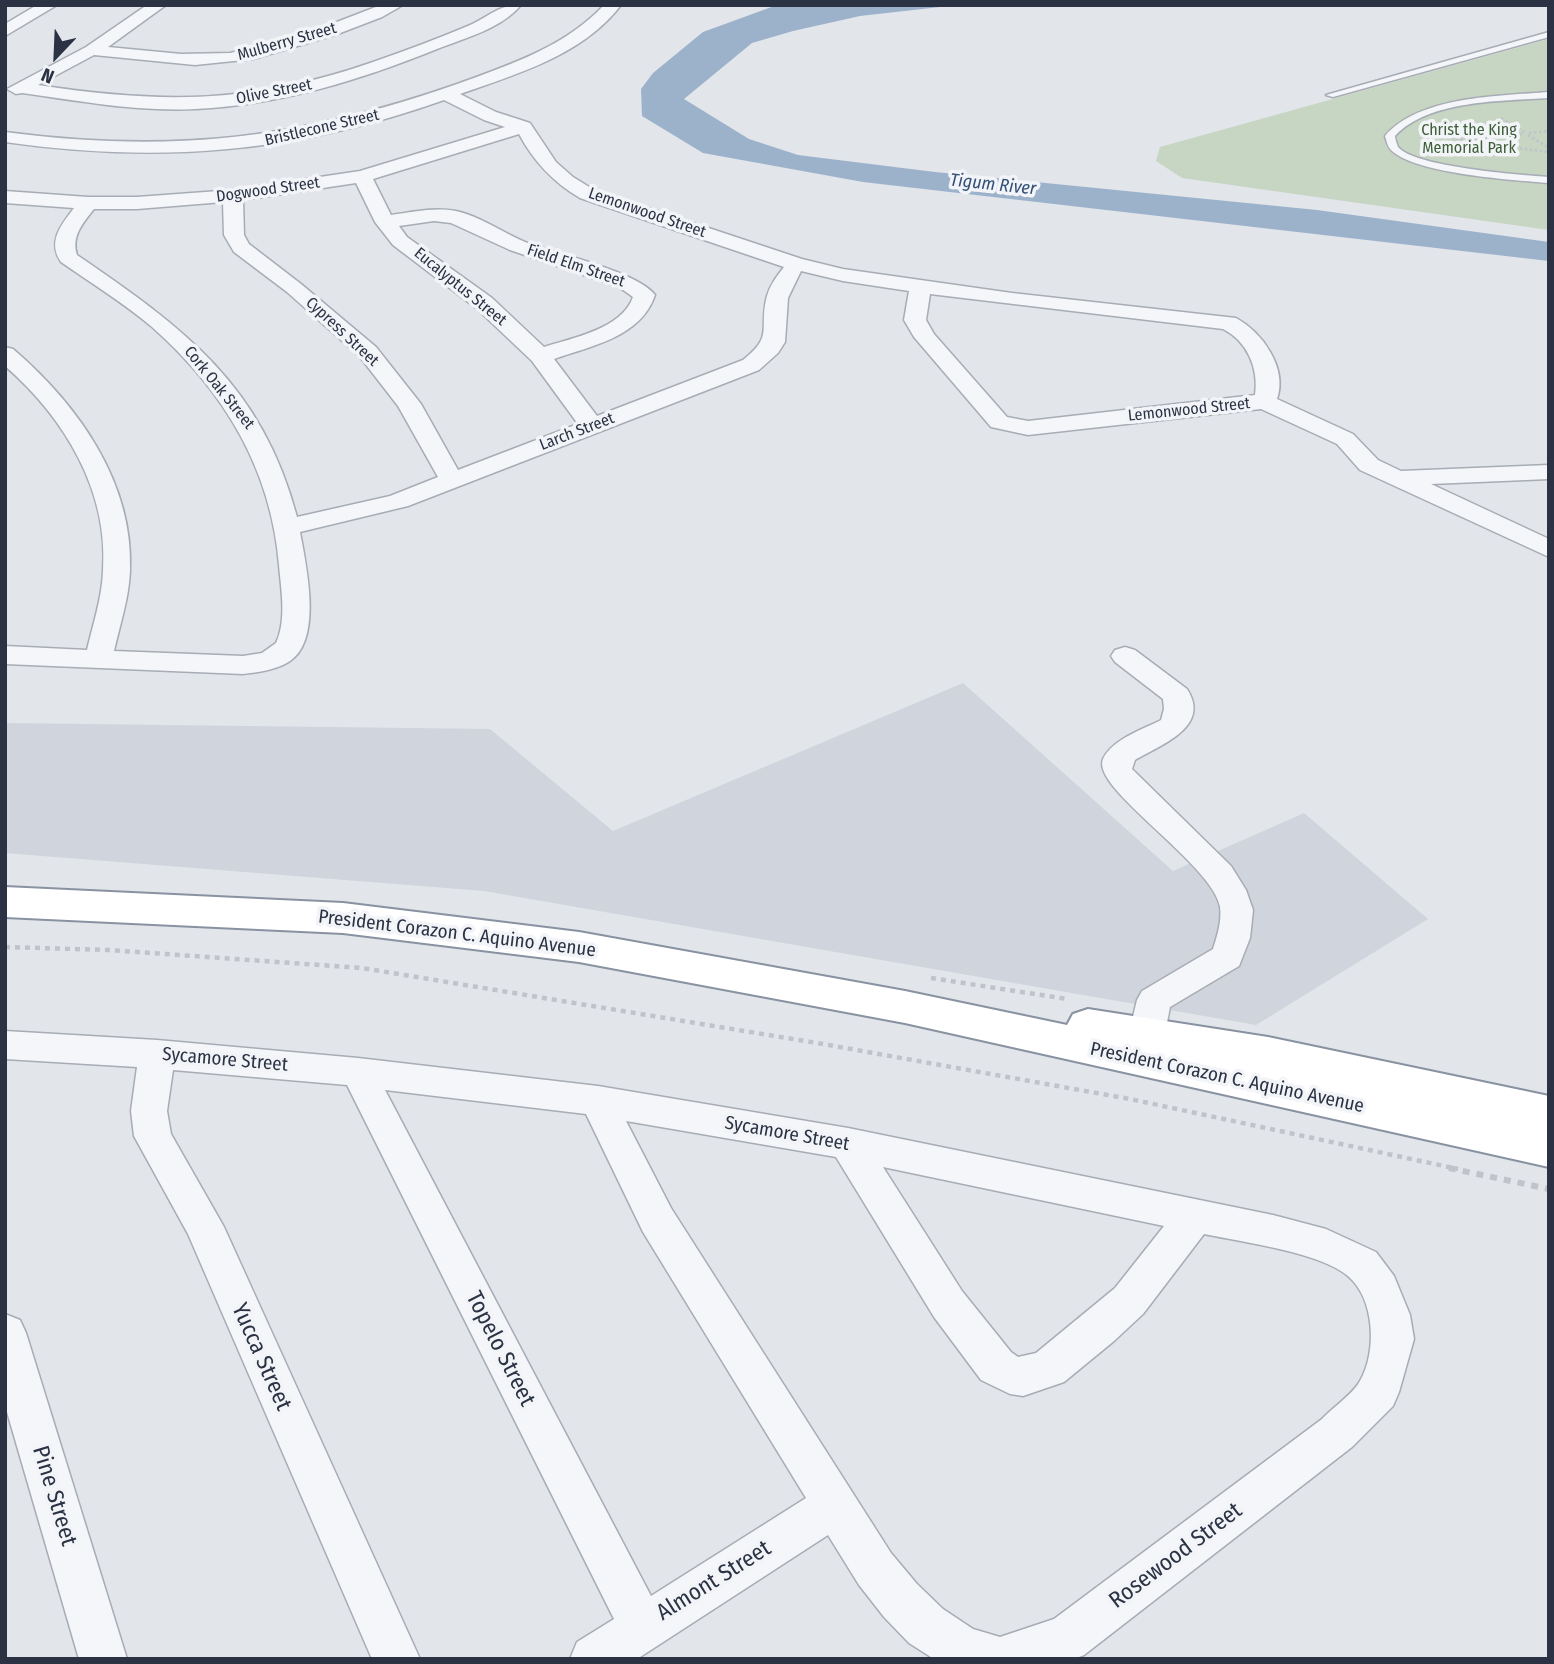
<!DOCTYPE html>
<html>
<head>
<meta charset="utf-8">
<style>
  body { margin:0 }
  #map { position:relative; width:1554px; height:1664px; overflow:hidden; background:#e2e5ea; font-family:"Fira Sans Condensed",sans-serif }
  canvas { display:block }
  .frame { position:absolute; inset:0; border:7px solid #2a3243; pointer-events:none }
  .north { position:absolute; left:21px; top:21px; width:70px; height:70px; -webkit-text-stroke:5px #f2f4f8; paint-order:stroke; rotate:203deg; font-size:19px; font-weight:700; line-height:28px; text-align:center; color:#2a3243 }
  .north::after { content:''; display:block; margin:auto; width:24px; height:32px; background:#2a3243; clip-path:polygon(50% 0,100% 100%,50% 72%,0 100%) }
</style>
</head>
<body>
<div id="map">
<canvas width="1554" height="1664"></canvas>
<div class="frame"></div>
<div class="north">N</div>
</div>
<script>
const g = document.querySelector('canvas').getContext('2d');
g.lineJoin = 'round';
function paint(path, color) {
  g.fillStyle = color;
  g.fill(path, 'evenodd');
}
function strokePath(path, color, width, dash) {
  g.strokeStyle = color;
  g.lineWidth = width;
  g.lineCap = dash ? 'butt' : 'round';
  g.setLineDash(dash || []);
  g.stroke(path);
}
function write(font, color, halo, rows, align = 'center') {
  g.font = font + ' "Fira Sans Condensed",sans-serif';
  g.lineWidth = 7;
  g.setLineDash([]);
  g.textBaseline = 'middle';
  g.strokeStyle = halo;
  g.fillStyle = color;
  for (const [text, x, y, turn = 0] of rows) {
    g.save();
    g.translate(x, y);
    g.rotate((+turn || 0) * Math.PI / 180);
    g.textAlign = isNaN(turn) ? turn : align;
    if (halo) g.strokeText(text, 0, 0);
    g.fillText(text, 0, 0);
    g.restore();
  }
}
paint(new Path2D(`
  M963 683 1173 871 1304 813 1428 919 1256 1025 484 891 5 853V723L490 729 613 831Z`), '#d0d4dc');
paint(new Path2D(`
  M1549 39V230L1182 178 1156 161 1160 147Z`), '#c7d5c3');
paint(new Path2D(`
  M777 5H958L860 16 793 31 752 43 684 99 749 139 798 155 935 172 1317 210 1549 242V261L863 182 703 153 642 116 641 89 653 73 703 32Z`), '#9cb2cb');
const service = new Path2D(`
  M1549 32V37L1333 97 1326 95Z
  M1549 92V98C1502 101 1428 100 1395 136 1395 139 1397 144 1398 147 1414 167 1521 175 1549 177V183C1513 180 1417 174 1392 151 1387 146 1387 142 1385 136 1419 96 1499 96 1549 92Z`);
const minor = new Path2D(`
  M37 5H57L5 36V24Z
  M147 5H166L108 47 181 54 230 53 298 37 381 5H403L382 17 335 35 253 59 195 65 94 55 38 85C162 104 253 104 373 62 405 51 437 39 468 26 489 17 497 5 521 5 501 29 465 38 437 49 360 80 280 105 196 109 138 112 80 101 22 93L16 94 7 89 86 47Z
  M604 5H621C583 55 517 74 460 94L496 112 530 123 556 162 573 177 594 190 802 259 843 269 1012 293 1236 318C1262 332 1288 368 1277 399L1353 434 1378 460 1401 471 1549 465V479L1431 484 1549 539V557L1360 470 1337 444 1261 409 1028 435 991 427 914 337 904 320 909 291 843 281 801 271 788 298 785 342 778 353 759 370 408 506 300 532C306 565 323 639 290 661 277 670 258 672 243 674L5 664V646L87 650C93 624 102 598 103 571 109 491 64 417 5 366V347L13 349C77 404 134 482 130 571 129 598 120 624 114 651L243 656 262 653 276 643C287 620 281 589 279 565 271 468 223 390 152 327 124 303 91 283 61 262 47 242 61 225 74 208L5 203V191L88 197H137L233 190 360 171 505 127 484 120 444 100C295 153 161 164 5 142V132C174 154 300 139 460 83 512 64 566 46 604 5ZM519 134C534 162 553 182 580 198L784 267C777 276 770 285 767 296 758 329 775 335 743 360L597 416 554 359C591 346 641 337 655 295 638 272 555 253 525 242 503 233 480 216 456 211 434 207 413 212 391 215L373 179ZM356 183 375 222 393 245 476 308 532 361 578 424 458 470 421 404 376 347 301 284 249 244 244 235 243 200ZM223 202 224 235 234 252 287 292 360 357 398 406 438 477 390 496 297 517C262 385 184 328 77 255 71 236 83 223 94 209H137ZM434 221 451 223 510 250 619 287 633 297C622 329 572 338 544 347L492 298 407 237 399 226ZM930 294 1223 329C1247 341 1259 368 1255 395L1028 421 1007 417 934 334 926 320Z
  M1125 647 1135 650 1187 689C1212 727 1160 745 1135 760L1132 769 1231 866 1246 890 1253 910 1250 938 1239 966 1170 1007 1165 1033 1160 1043 1147 1047 1134 1043 1129 1033 1137 1000 1142 991 1213 949C1217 936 1222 921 1220 907 1213 864 1090 788 1103 759 1112 739 1144 729 1161 720L1164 709 1163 699 1115 662 1111 656 1115 650Z
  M5 1031 157 1040 358 1058 598 1086 848 1128 1273 1215 1326 1229 1376 1252 1394 1276 1410 1315 1414 1339 1399 1392 1393 1406 1352 1447 1084 1655 1074 1659H934L909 1643 884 1617 859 1585 828 1535 637 1659H570L577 1642 614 1619 347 1085 173 1070 167 1111 171 1134 224 1227 420 1659H372L188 1234 134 1136 131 1111 137 1067 5 1059ZM385 1090 586 1114 643 1232 806 1498 651 1596ZM626 1121 836 1157 934 1317 981 1380 1010 1394 1023 1396 1064 1382 1114 1341 1143 1314 1204 1234C1241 1242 1320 1252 1348 1276 1375 1299 1377 1352 1360 1381 1352 1395 1333 1407 1322 1419L1054 1619 1000 1637 973 1629 943 1609 917 1584 891 1553 671 1208ZM883 1167 1164 1226 1115 1288 1036 1353 1018 1357 1011 1352 962 1291Z
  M5 1314 20 1320 26 1333 127 1659H79L5 1405Z`);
const trunk = new Path2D(`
  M5 887 343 903 579 932 905 991 1067 1025 1073 1014 1088 1009 1268 1037 1549 1096V1167L905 1023 579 962 343 933 5 917Z`);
strokePath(service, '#a7acb5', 3);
strokePath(minor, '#a7acb5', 3);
strokePath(trunk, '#8992a1', 4);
strokePath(new Path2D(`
  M1501 118 1524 132
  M1444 129 1436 135 1475 143 1549 152
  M1529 133 1549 131
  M1528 135 1549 148
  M1465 140 1523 134`), '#c0c3ca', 2.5, [2.5, 2.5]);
strokePath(new Path2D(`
  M5 947 109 950 362 968 823 1044 1130 1099 1458 1169
  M931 978 1067 999`), '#c0c3ca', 4.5, [5, 5]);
strokePath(new Path2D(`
  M1449 1168 1549 1189`), '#c0c3ca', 6, [7, 7]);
paint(service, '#f5f6f9');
paint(minor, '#f5f6f9');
paint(trunk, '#fff');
write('16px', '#2a3243', '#f2f4f8', [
  ["Mulberry Street",287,42,-16],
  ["Olive Street",274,92,-11],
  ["Bristlecone Street",322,128,-13],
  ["Dogwood Street",268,190,-8],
  ["Lemonwood Street",647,213,19],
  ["Field Elm Street",576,266,19],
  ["Eucalyptus Street",460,287,39],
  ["Cypress Street",342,332,43],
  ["Cork Oak Street",219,388,51],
  ["Lemonwood Street",1189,410,-6],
  ["Larch Street",577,432,-21]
]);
write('16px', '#3d5f37', '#f2f4f8', [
  ["Christ the King",1469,131],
  ["Memorial Park",1469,149]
]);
write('italic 18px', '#335078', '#f2f4f8', [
  ["Tigum River",993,185,6]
]);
write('19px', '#2a3243', '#f2f4f8', [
  ["President Corazon C. Aquino Avenue",457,934,7],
  ["Sycamore Street",225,1060,5],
  ["President Corazon C. Aquino Avenue",1227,1078,12],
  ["Sycamore Street",787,1134,10]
]);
write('23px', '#2a3243', '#f2f4f8', [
  ["Topelo Street",500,1349,63],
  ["Yucca Street",261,1357,66],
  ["Pine Street",54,1496,73],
  ["Rosewood Street",1176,1556,-37],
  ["Almont Street",714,1581,-32]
]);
</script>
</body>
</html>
